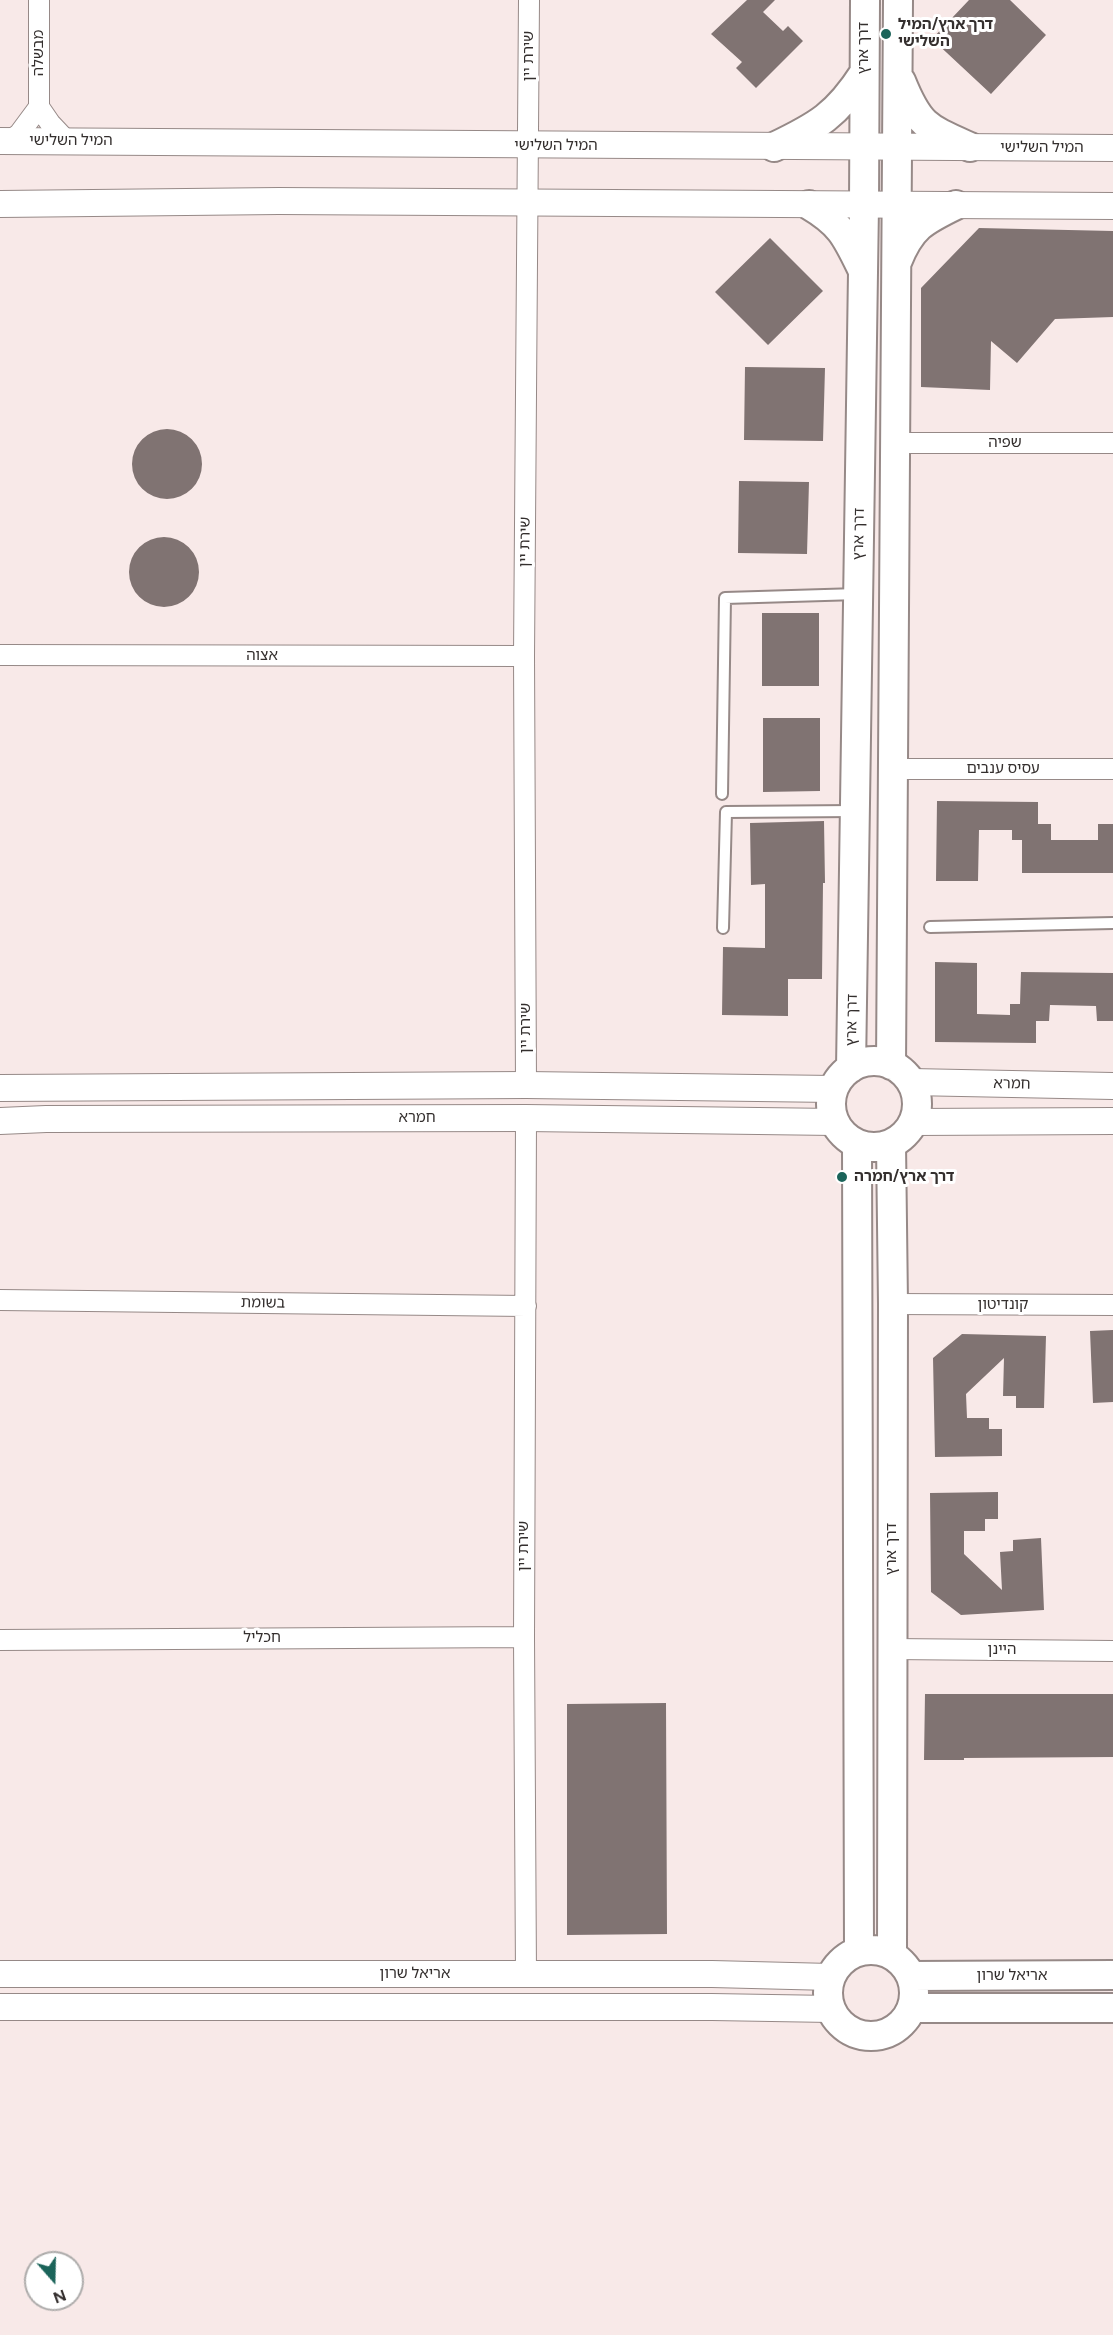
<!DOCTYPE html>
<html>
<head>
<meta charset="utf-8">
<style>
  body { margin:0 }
  #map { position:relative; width:1113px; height:2335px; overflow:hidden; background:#f8e9e8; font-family:Figtree,sans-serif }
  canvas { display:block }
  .north { position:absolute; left:24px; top:2251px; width:60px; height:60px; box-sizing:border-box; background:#fff; border:2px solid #aeacab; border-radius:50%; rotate:160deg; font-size:16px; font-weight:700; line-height:24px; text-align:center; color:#342f2e }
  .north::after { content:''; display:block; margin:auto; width:21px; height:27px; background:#1b645a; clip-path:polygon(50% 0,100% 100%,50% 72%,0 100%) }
</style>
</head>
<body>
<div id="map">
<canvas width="1113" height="2335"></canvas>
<div class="north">N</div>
</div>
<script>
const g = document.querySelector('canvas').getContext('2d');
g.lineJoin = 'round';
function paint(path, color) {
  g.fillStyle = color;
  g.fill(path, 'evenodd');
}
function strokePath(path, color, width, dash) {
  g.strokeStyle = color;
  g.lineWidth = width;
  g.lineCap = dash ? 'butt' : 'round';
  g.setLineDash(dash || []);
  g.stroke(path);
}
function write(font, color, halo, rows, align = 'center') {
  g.font = font + ' Figtree,"Noto Sans Hebrew",sans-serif';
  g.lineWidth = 6;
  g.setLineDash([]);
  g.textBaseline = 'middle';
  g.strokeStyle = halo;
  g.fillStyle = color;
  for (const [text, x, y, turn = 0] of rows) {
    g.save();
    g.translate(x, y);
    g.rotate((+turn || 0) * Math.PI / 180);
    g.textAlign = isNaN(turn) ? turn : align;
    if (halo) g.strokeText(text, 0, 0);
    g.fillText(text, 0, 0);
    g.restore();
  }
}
paint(new Path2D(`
  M747 0H775L763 12 783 31 788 26 803 41 756 88 736 68 742 62 711 34Z
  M969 0H1010L1046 35 991 94 932 39Z
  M979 228 1113 231V317L1055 319 1017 363 991 341 990 390 921 387V288Z
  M770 238 823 291 768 345 715 292Z
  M745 367 825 368 823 441 744 440Z
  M132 464a35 35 0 1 1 70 0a35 35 0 1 1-70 0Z
  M739 481 809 482 807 554 738 553Z
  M129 572a35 35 0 1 1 70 0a35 35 0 1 1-70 0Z
  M762 613H819V686H762Z
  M763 718H820V791L763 792Z
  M937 801 1038 802V824H1051V840H1098V824H1113V873H1022V840H1012V830H979L978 881H936Z
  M824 821 825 883H823L822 979H788V1016L722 1015 723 947 765 948V884L751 885 750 823Z
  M935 962 977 963V1014L1010 1015V1004H1020L1021 972 1113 973V1021H1097L1096 1006 1050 1005 1049 1021H1036V1043L935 1042Z
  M1113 1330V1402L1093 1403 1090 1331Z
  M962 1334 1046 1336 1044 1408H1016V1396H1003L1004 1358 966 1394 967 1418H989V1429H1002V1456L935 1457 933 1358Z
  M998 1492V1519H985V1531H964V1554L1002 1590 1000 1552 1013 1551V1540L1041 1538 1044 1610 961 1615 931 1592 930 1493Z
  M925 1694H1113V1757L964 1758V1760H924Z
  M666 1703 667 1934 567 1935V1704Z`), '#807372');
const service = new Path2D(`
  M722 794 725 598 858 594
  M930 927 1113 923
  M723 928 726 812 855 811`);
const minor = new Path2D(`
  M39 0V107
  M9 141 19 134 39 107 50 123 66 140
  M896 443H1113
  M0 655 524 656
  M892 769H1113
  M526 1085 524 656 529 0
  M526 1118 524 1637 526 1975
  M0 1300 526 1306
  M893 1304 1113 1305
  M0 1640 524 1637
  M891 1649 1113 1651`);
const tertiary = new Path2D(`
  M0 141 1113 148
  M0 204 279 201 1113 206
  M911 1082 1113 1086
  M0 1088 526 1085 834 1089
  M0 1121 46 1119 526 1118 835 1122
  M913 1122 1113 1121
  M0 1974H712L831 1977
  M0 2007H712L831 2009`);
const secondary = new Path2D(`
  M901 81C919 126 927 128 970 147
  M774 147C818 126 837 115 864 73
  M809 205C841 224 846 236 862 269
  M897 262C911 227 923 221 956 205
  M831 1104a43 43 0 1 1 86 0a43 43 0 1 1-86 0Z
  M891 1065 898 0
  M851 1068 864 206 865 0
  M857 1144 859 1951
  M891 1144 893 1304 892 1955
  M828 1993a43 43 0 1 1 86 0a43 43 0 1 1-86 0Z
  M911 1976 1113 1975
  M912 2008H1113`);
strokePath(service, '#968987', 14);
strokePath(minor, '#968987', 22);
strokePath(tertiary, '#968987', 28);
strokePath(secondary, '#968987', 32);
strokePath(service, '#fff', 10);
strokePath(minor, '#fff', 20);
strokePath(tertiary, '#fff', 26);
strokePath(secondary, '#fff', 28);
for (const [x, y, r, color] of [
  [886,34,6,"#1b645a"],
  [842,1177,6,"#1b645a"]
]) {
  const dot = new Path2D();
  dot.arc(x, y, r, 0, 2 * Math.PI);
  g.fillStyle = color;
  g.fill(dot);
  strokePath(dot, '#fff', 2);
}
write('bold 15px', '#342f2e', '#fff', [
  ["דרך ארץ/המיל",898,25],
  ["השלישי",898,42],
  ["דרך ארץ/חמרה",854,1177]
], 'left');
write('15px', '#342f2e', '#fff', [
  ["דרך ארץ",864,48,-90],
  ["מבשלה",39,53,-90],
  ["שירת יין",529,56,-90],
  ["המיל השלישי",71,141],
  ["המיל השלישי",556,146],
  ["המיל השלישי",1042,148],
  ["שפיה",1005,443],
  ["דרך ארץ",859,534,-89],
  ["שירת יין",525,542,-89],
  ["אצוה",262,656],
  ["עסיס ענבים",1003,769],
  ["דרך ארץ",852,1020,-89],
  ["שירת יין",526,1028,-90],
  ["חמרא",1012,1084,1],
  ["חמרא",417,1118],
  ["בשומת",263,1303,1],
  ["קונדיטון",1003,1305],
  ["שירת יין",524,1546,-90],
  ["דרך ארץ",892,1549,-90],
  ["חכליל",262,1638],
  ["היינן",1002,1650],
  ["אריאל שרון",415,1974],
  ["אריאל שרון",1012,1976]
]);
</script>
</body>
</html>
